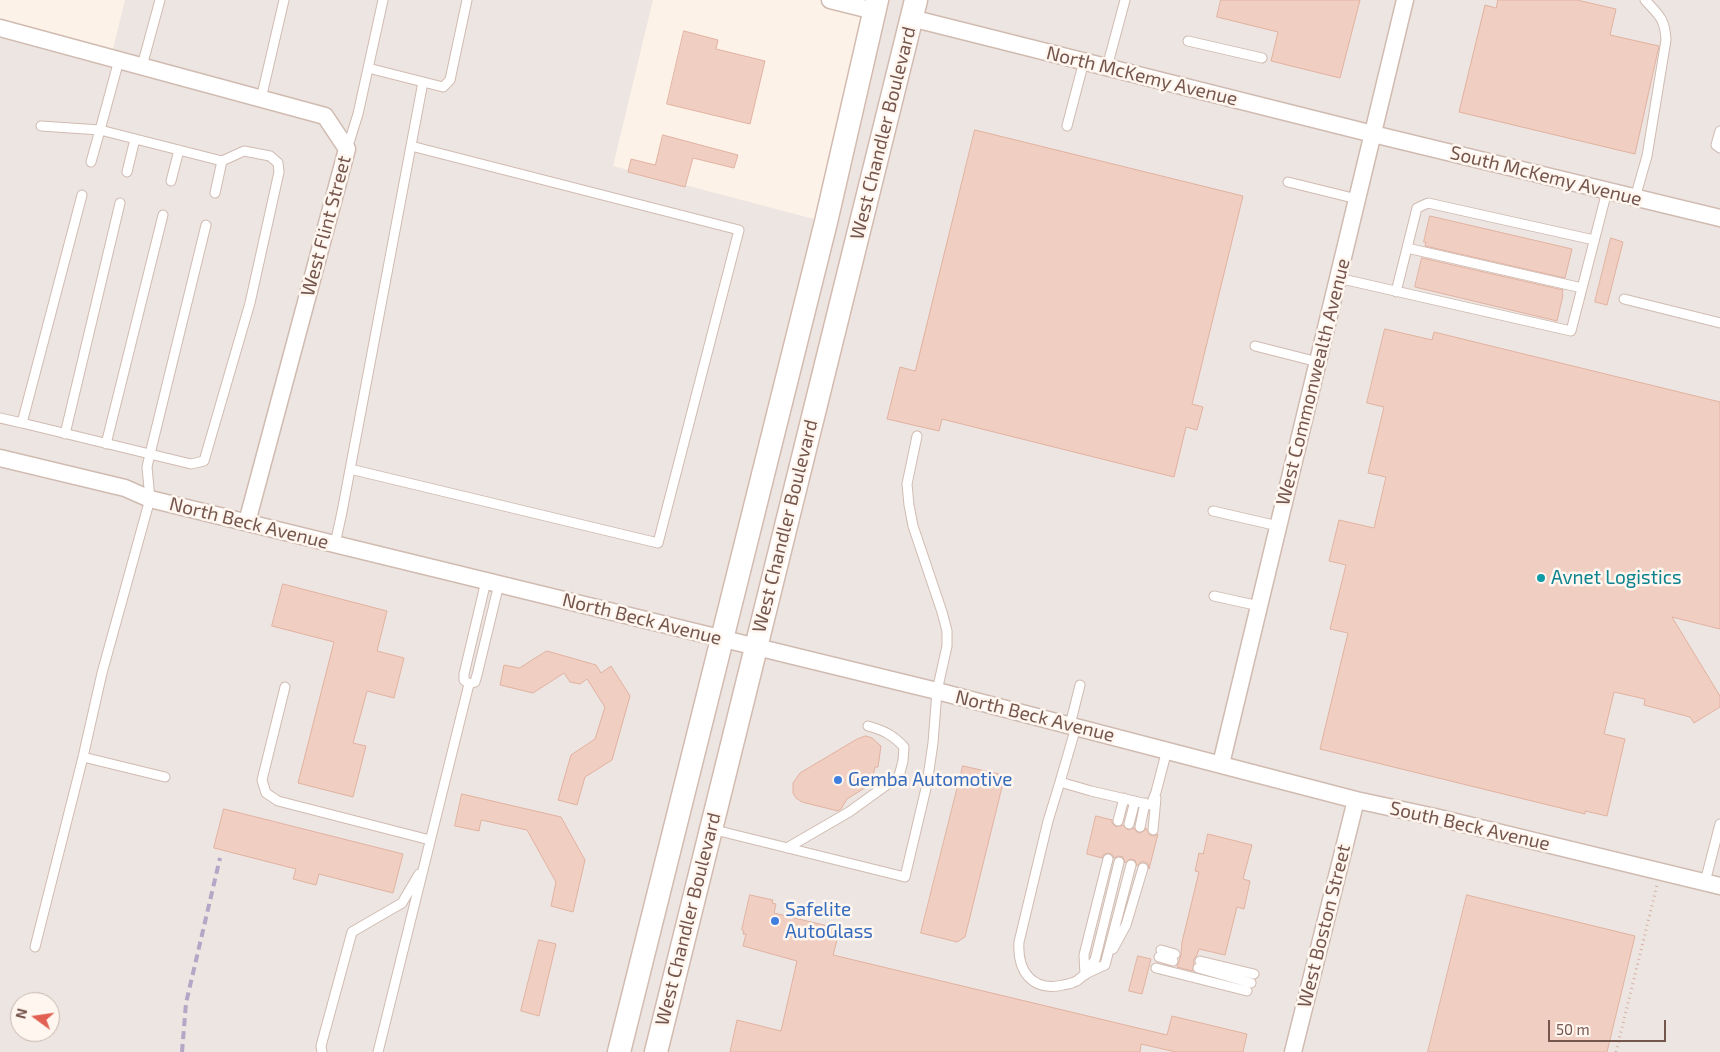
<!DOCTYPE html>
<html>
<head>
<meta charset="utf-8">
<style>
  body { margin:0 }
  #map { position:relative; width:1720px; height:1052px; overflow:hidden; background:#fcf2e8; font-family:"Exo 2",sans-serif }
  canvas { display:block }
  .north { position:absolute; left:10px; top:992px; width:50px; height:50px; box-sizing:border-box; background:#fef6ef; border:1px solid #c7b6ae; border-radius:50%; rotate:284deg; font-size:14px; font-weight:700; line-height:20px; text-align:center; color:#75564d }
  .north::after { content:''; display:block; margin:auto; width:18px; height:22px; background:#e16052; clip-path:polygon(50% 0,100% 100%,50% 72%,0 100%) }
  .scale { position:absolute; left:1548px; top:1020px; width:118px; height:22px; box-sizing:border-box; border:2px solid #75564d; border-top:0; padding-left:6px; font-size:15px; line-height:18px; white-space:nowrap; color:#75564d; -webkit-text-stroke:4px #fef6ef; paint-order:stroke }
</style>
</head>
<body>
<div id="map">
<canvas width="1720" height="1052"></canvas>
<div class="north">N</div>
<div class="scale">50 m</div>
</div>
<script>
const g = document.querySelector('canvas').getContext('2d');
g.lineJoin = 'round';
function paint(path, color) {
  g.fillStyle = color;
  g.fill(path, 'evenodd');
}
function strokePath(path, color, width, dash) {
  g.strokeStyle = color;
  g.lineWidth = width;
  g.lineCap = dash ? 'butt' : 'round';
  g.setLineDash(dash || []);
  g.stroke(path);
}
function write(font, color, halo, rows, align = 'center') {
  g.font = font + ' "Exo 2",sans-serif';
  g.lineWidth = 5;
  g.setLineDash([]);
  g.textBaseline = 'middle';
  g.strokeStyle = halo;
  g.fillStyle = color;
  for (const [text, x, y, turn = 0] of rows) {
    g.save();
    g.translate(x, y);
    g.rotate((+turn || 0) * Math.PI / 180);
    g.textAlign = isNaN(turn) ? turn : align;
    if (halo) g.strokeText(text, 0, 0);
    g.fillText(text, 0, 0);
    g.restore();
  }
}
paint(new Path2D(`
  M125 0H653L613 166 825 222 879 0H1720V1052H0V28L111 57ZM20 1002H50V1032H20Z`), '#ede5e1');
const building = new Path2D(`
  M1221 0H1360L1340 78 1271 61 1278 32 1217 17Z
  M1498 0H1577L1616 9 1610 35 1659 46 1635 154 1459 112 1485 5 1496 8Z
  M684 31 718 40 716 49 765 61 750 124 667 104Z
  M975 130 1243 196 1192 404 1203 407 1197 430 1186 427 1174 477 942 419 939 431 887 419 900 367 915 371Z
  M663 135 738 155 734 168 693 158 685 187 628 172 631 159 655 165Z
  M1430 216 1572 249 1565 278 1425 246 1426 242H1424Z
  M1611 238 1623 242 1607 305 1595 302Z
  M1422 258 1563 290 1562 294 1563 295 1557 321 1415 287Z
  M1385 329 1432 340 1434 332 1720 402V629L1672 617 1720 696V707L1694 723 1690 717 1644 705 1645 699 1614 692 1604 734 1625 739 1607 816 1585 811V814L1320 749 1348 633 1330 629 1346 565 1329 561 1339 520 1374 528 1386 477 1368 473 1384 407 1367 403Z
  M283 584 387 611 377 651 404 658 394 698 367 691 353 743 366 746 353 797 298 783 334 642 272 626Z
  M547 651 596 665 601 673 611 666 630 696 612 760 585 777 577 805 558 800 571 755 595 739 605 707 587 679 580 684 570 682 564 673 533 693 500 685 504 665 519 668Z
  M866 736 872 738 881 746 878 767H875L871 784 847 799 841 809 838 811 802 802 796 798 793 793V783L800 773 857 739Z
  M963 766 999 774 1003 783 965 937 957 942 921 933Z
  M462 794 561 817 585 860 573 912 551 906 556 882 527 830 481 820 479 831 455 826Z
  M224 809 403 854 393 893 319 874 316 885 293 879 296 869 214 848Z
  M1096 816 1112 820V823L1116 827 1123 825 1128 830 1134 828 1136 831 1139 833 1144 831 1146 828 1150 835 1155 836 1158 834 1149 869 1148 864 1145 862H1141L1137 866 1135 860 1130 859 1125 863 1123 857 1118 856 1114 858 1113 855 1109 853 1104 854 1102 858 1087 854Z
  M1208 834 1252 845 1243 879 1250 881 1244 909 1237 907 1225 955 1199 949 1197 955 1194 959 1193 971 1177 967 1181 955 1182 942 1199 872 1195 871 1199 853 1203 854Z
  M750 895 773 900 772 903 776 904 774 913 840 929 833 955 1167 1035 1172 1016 1247 1034 1243 1052H1176L1141 1044 1140 1052H730L737 1020 781 1031 797 961 743 946 746 934H743L744 931 742 930Z
  M1467 895 1635 936 1607 1052H1428Z
  M539 940 556 944 539 1016 521 1011Z
  M1138 956 1151 959 1142 994 1129 991Z`);
paint(building, '#f0cec1');
strokePath(building, '#e2b2a1', 1);
const service = new Path2D(`
  M1188 41 1262 58
  M119 60 100 130 222 161 215 193
  M142 66 160 0
  M1107 67 1125 0
  M368 68 443 87 450 80 467 0
  M261 99 284 0
  M41 126 100 130 91 162
  M1067 126 1084 61
  M1720 131 1716 145 1720 148
  M347 149 358 114 383 0
  M127 172 135 139
  M171 181 179 150
  M1288 182 1357 199
  M82 195 22 423 191 464 204 461 250 303 279 172 278 163 270 156 244 151 222 161
  M1635 198 1647 156 1666 40C1665 19 1659 15 1645 0
  M1407 248 1582 288
  M1338 278 1571 331 1607 191
  M1396 292 1417 208 1428 203 1594 240
  M1624 299 1720 323
  M1255 346 1318 362
  M0 418 22 423
  M65 434 120 203
  M106 444 163 215
  M350 469 658 543 739 230 411 146
  M1213 511 1278 526
  M335 544 342 512 423 82
  M486 581 464 674V680L469 684 475 682 477 675 499 584
  M1214 596 1259 606
  M285 687 262 780 266 793 278 801 430 840
  M1070 725 1080 685
  M1076 727 1060 782 1091 791 1151 805 1156 792 1167 750
  M83 757 165 777
  M1060 782 1048 821 1019 942C1017 971 1032 992 1063 985 1067 984 1071 984 1074 982 1078 981 1081 977 1084 975 1091 971 1098 968 1105 965L1131 865
  M1118 821 1124 798
  M1129 824 1135 801
  M1140 827 1145 803
  M711 829 905 877 927 784 933 743 937 691 947 646V631L942 612 913 526 909 505 907 484 917 436
  M1153 830 1156 798
  M787 848 849 812 899 776 903 761 904 747C893 735 883 730 868 726
  M1705 882 1720 824
  M35 947 83 757 102 673 150 499 147 467 150 454 206 225
  M1113 949 1126 925 1143 868
  M1161 950 1175 954
  M1159 957 1173 961
  M1200 961 1254 974
  M1156 968 1247 991
  M1198 968 1251 983
  M1086 972 1095 960 1119 862
  M1085 975 1084 955 1108 859
  M322 1052 321 1046 352 932 402 903 419 874
  M378 1052 469 684`);
const minor = new Path2D(`
  M830 0 874 11
  M911 18 1373 134 1720 218
  M0 28 325 116 347 149 247 522
  M0 458 125 488 150 499 937 691 1356 800 1435 817 1720 886
  M1221 764 1405 0
  M1293 1052 1356 800`);
const secondary = new Path2D(`
  M619 1052 826 222 877 0
  M656 1052 916 0`);
strokePath(service, '#d0bbb1', 11);
strokePath(minor, '#d0bbb1', 19);
strokePath(secondary, '#d2baaf', 25);
strokePath(new Path2D(`
  M1616 1052 1657 885`), '#d6b1a3', 3, [1, 4]);
strokePath(service, '#fff', 9);
strokePath(minor, '#fff', 16);
strokePath(secondary, '#fff', 22);
strokePath(new Path2D(`
  M182 1052 186 1003 220 858`), '#b3a6c6', 4, [8, 5]);
for (const [x, y, r, color] of [
  [1541,578,5,"#0f9aa8"],
  [838,780,5,"#3f7fe0"],
  [775,921,5,"#3f7fe0"]
]) {
  const dot = new Path2D();
  dot.arc(x, y, r, 0, 2 * Math.PI);
  g.fillStyle = color;
  g.fill(dot);
  strokePath(dot, '#fef6ef', 2);
}
write('19px', '#75564d', '#fef6ef', [
  ["North McKemy Avenue",1142,76,14],
  ["West Chandler Boulevard",883,133,-76],
  ["South McKemy Avenue",1546,176,14],
  ["West Flint Street",326,226,-75],
  ["West Commonwealth Avenue",1313,382,-76],
  ["North Beck Avenue",249,523,14],
  ["West Chandler Boulevard",785,526,-76],
  ["North Beck Avenue",642,619,14],
  ["North Beck Avenue",1035,716,14],
  ["South Beck Avenue",1470,826,13],
  ["West Chandler Boulevard",688,919,-76],
  ["West Boston Street",1324,926,-76]
]);
write('19px', '#0d838f', '#fef6ef', [
  ["Avnet Logistics",1551,578]
], 'left');
write('19px', '#366cbe', '#fef6ef', [
  ["Gemba Automotive",848,780],
  ["Safelite",785,910],
  ["AutoGlass",785,932]
], 'left');
</script>
</body>
</html>
